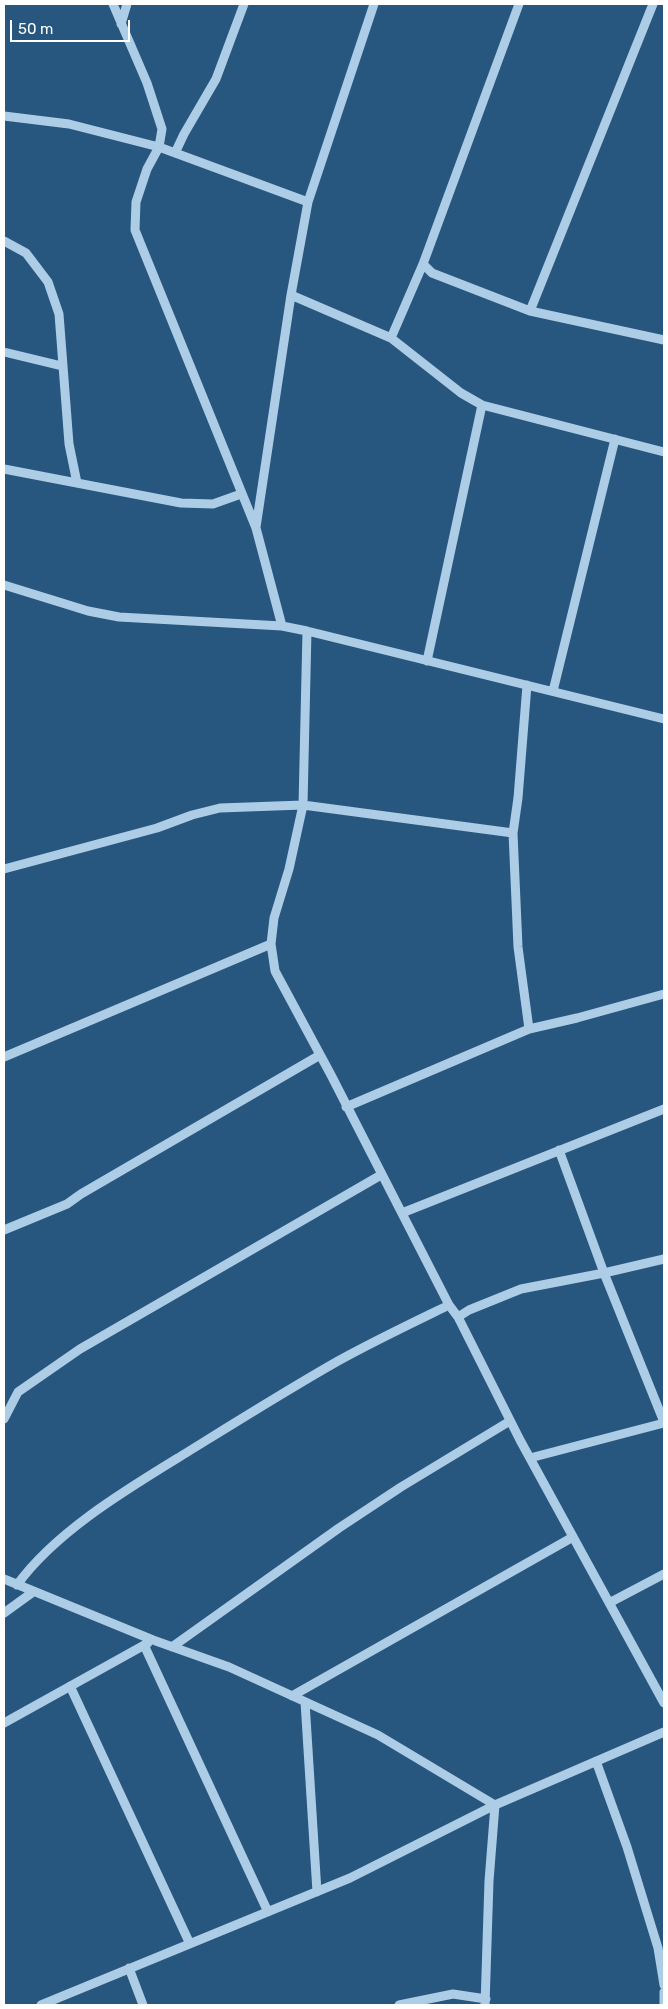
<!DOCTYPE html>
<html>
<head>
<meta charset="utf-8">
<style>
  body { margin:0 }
  #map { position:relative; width:668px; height:2009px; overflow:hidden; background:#27567f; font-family:Rubik,sans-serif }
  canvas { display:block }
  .frame { position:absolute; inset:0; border:5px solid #fff; pointer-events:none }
  .scale { position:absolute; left:10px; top:20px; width:120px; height:22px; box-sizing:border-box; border:2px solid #fff; border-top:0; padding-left:6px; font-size:15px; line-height:18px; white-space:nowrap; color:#fff; -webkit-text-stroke:4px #27567f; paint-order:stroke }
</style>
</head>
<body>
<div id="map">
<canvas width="668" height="2009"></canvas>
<div class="frame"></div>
<div class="scale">50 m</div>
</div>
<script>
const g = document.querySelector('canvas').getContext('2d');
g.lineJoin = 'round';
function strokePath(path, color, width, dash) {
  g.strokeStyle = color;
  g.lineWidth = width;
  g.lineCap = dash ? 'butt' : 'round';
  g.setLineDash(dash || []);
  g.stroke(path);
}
strokePath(new Path2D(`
  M113 4 147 83 162 129 159 147 147 169 136 202 135 230 256 528 282 626
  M519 4 423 264 391 338 461 393 482 405 664 452
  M121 24 127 4
  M4 116 69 124 159 147 308 202
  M175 153 184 134 216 79 244 4
  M4 241 26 253 48 282 59 314 69 444 77 483
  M423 264 432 273 530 311 664 340
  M291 295 391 338
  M530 311 653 4
  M4 352 62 366
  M4 469 181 503 213 504 241 494
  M256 527 291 295 308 202 374 4
  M4 585 88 611 119 617 282 626 307 631 664 719
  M307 631 303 805 289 869 274 918 271 944 275 971 331 1075 449 1305 458 1317 520 1440 664 1703
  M427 661 482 405
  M527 685 518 798 513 833 518 947 529 1029
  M553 691 615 439
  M4 869 157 828 192 815 220 808 303 805 513 833
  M4 1057 271 944
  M346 1107 529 1029 577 1018 664 994
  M559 1150 604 1273 664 1422
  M402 1213 664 1109
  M4 1230 67 1204 81 1194 320 1055
  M458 1317 469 1310 521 1289 604 1273 664 1259
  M4 1419 18 1392 80 1349 381 1175
  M530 1458 664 1423
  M4 1579 153 1640 229 1667 378 1735 495 1805 489 1881 485 2005
  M17 1585C56 1531 129 1488 186 1453 236 1422 287 1390 338 1361 374 1341 412 1323 449 1305
  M609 1603 664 1574
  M4 1613 33 1592
  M144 1645 268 1912
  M172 1647 339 1528 401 1487 510 1421
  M70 1686 190 1944
  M292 1696 573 1537
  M305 1702 317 1892
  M4 1723 148 1643
  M596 1761 627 1847 658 1948 664 1985
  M129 1968 143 2005
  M41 2005 350 1878 495 1805 664 1732
  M399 2005 453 1994 486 1999
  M664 2005V1992`), '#adcce5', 9);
</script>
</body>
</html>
